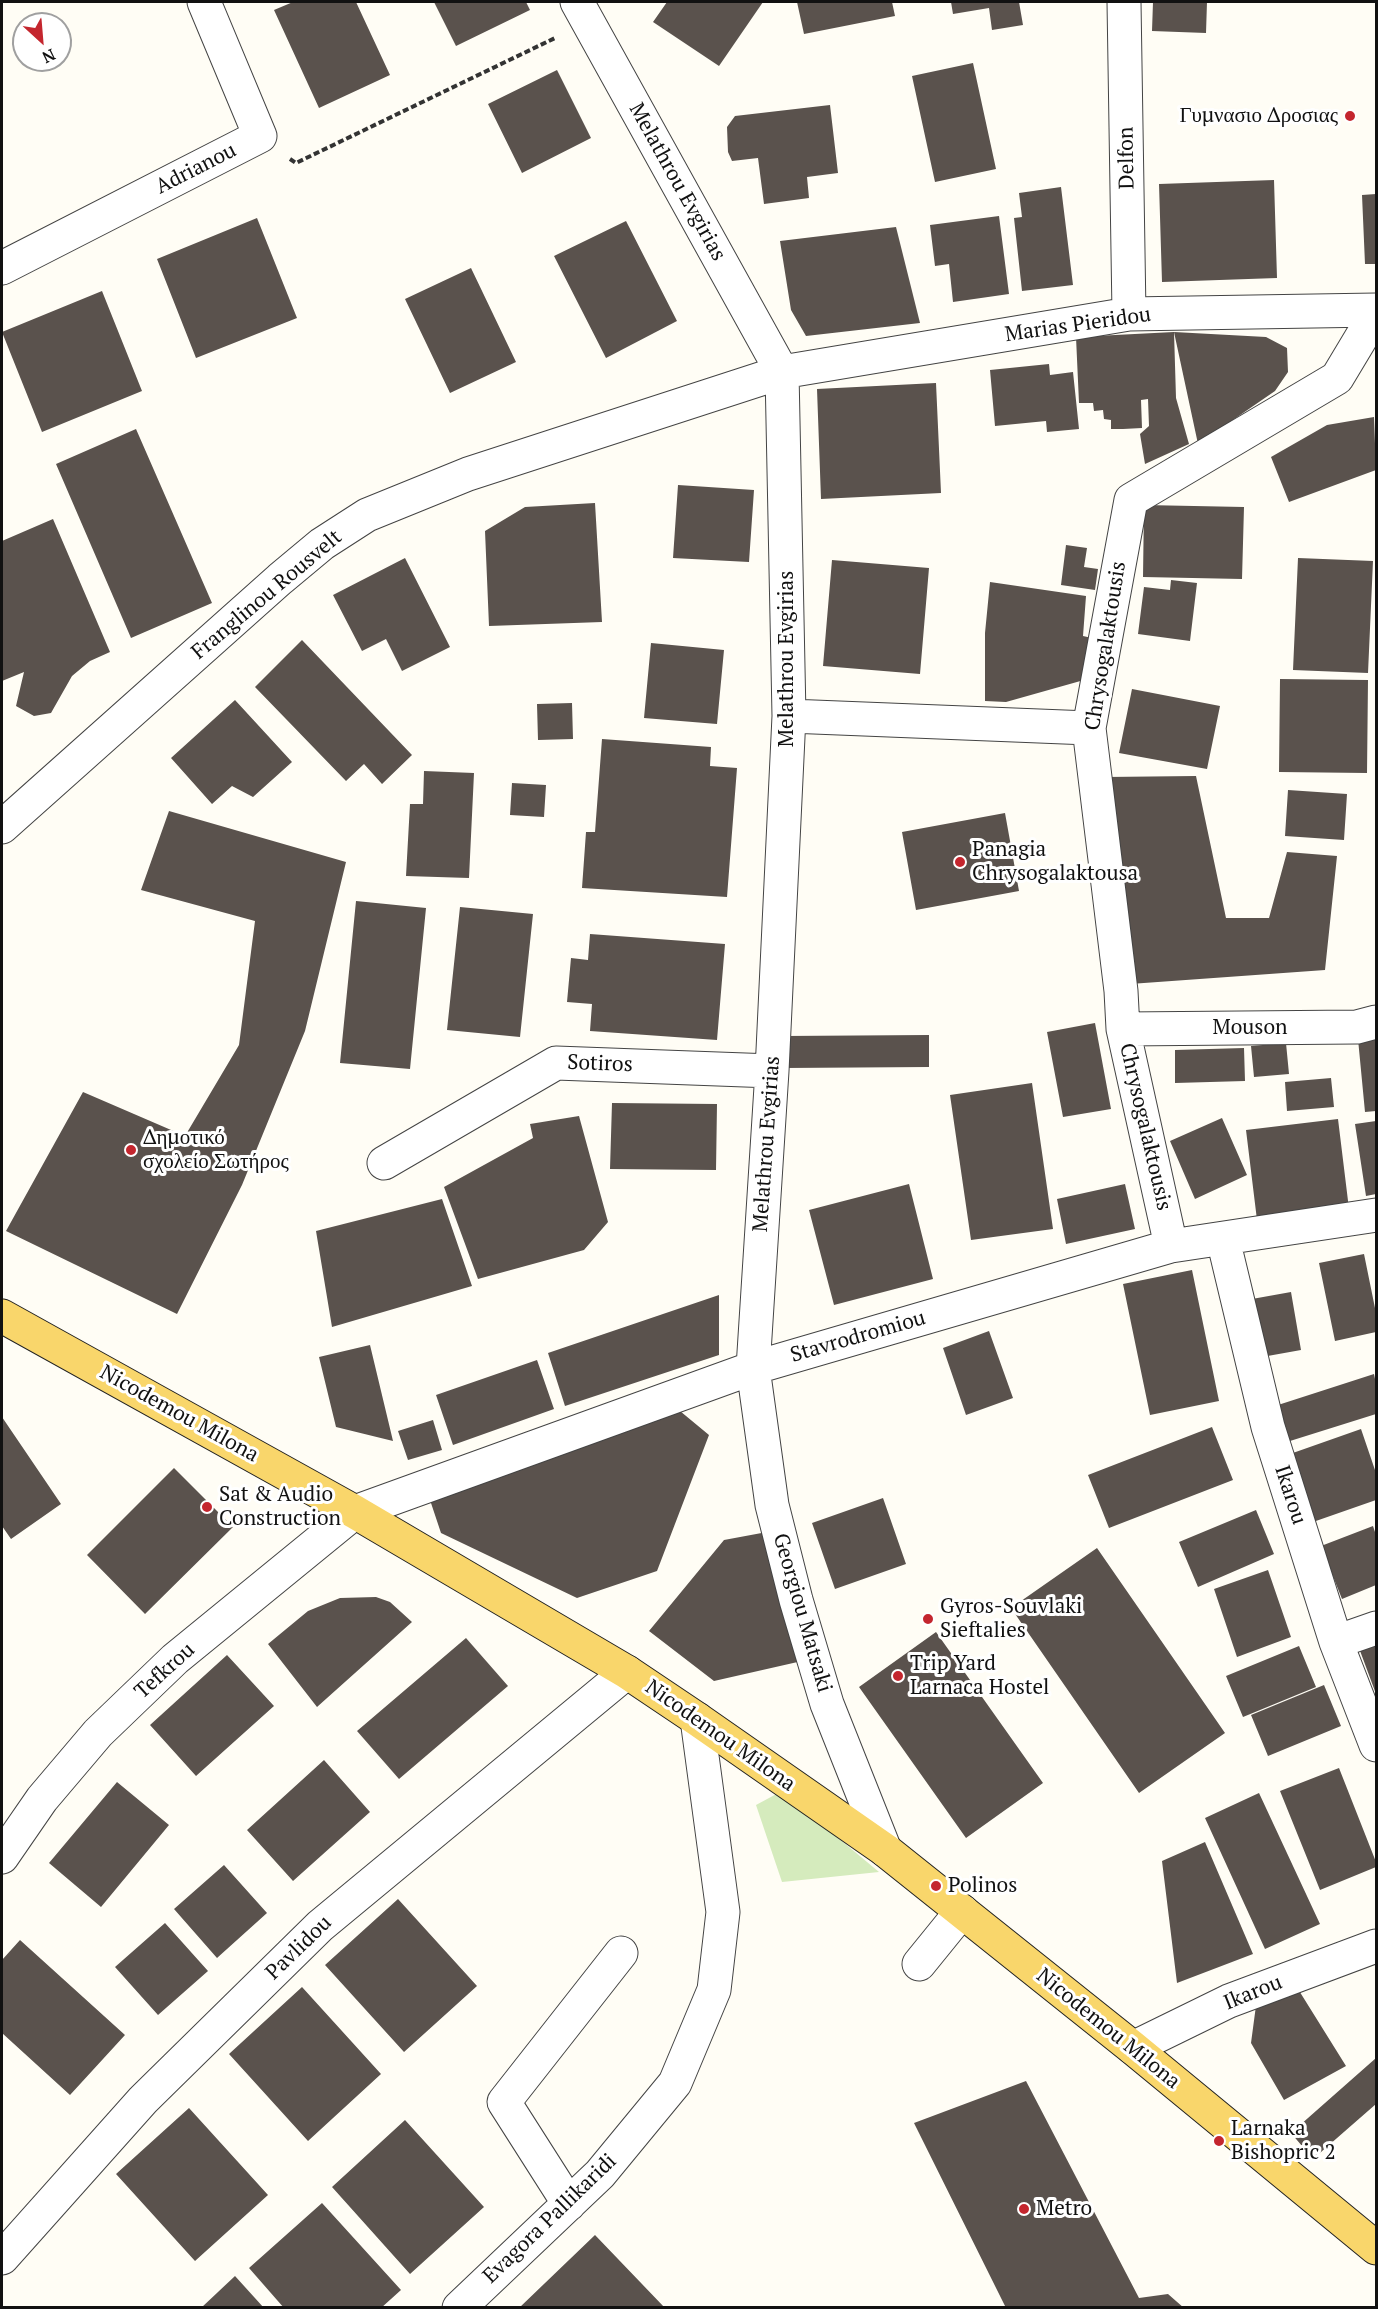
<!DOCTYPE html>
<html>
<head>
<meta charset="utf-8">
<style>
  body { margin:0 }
  #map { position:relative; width:1378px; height:2309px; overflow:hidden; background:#fffdf5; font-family:"PT Serif",serif }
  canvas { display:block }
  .frame { position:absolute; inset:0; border:3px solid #111; pointer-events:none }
  .north { position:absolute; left:12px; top:12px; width:60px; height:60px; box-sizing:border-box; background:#fff; border:2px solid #a0a0a0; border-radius:50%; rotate:154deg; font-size:16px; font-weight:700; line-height:24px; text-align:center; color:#111 }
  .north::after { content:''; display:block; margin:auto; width:21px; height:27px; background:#c4262e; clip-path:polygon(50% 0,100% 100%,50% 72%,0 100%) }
</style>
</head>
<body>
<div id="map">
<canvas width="1378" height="2309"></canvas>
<div class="frame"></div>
<div class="north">N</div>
</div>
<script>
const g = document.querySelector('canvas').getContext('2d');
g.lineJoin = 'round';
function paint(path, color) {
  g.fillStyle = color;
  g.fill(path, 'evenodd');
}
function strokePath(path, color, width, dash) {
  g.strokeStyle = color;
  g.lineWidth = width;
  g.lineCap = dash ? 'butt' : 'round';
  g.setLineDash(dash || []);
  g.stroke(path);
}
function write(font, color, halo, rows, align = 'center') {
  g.font = font + ' "PT Serif",serif';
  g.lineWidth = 6;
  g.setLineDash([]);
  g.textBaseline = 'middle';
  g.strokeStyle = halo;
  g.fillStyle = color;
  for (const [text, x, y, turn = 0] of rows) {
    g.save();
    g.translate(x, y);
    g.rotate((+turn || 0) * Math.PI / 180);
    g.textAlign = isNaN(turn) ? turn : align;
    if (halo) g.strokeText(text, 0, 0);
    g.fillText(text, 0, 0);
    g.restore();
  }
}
paint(new Path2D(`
  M782 1791 879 1872 782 1882 756 1805Z`), '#d5ebbd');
paint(new Path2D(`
  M293 2H356L390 75 319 108 274 10Z
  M434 2H526L530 10 456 46Z
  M667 2H763L719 66 653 22Z
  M797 2H892L895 16 804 34Z
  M951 2H1019L1023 25 992 30 989 8 953 14Z
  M1153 2H1207L1206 33 1152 31Z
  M973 63 996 169 935 182 912 76Z
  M557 70 591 138 522 173 488 104Z
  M830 105 838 173 807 177 809 198 764 204 758 158 732 161 728 152 727 127 735 116Z
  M1274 180 1277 278 1162 282 1159 184Z
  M1061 187 1073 285 1022 291 1014 218 1022 217 1019 193Z
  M1376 194V264H1365L1362 195Z
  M999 216 1009 294 953 302 949 264 935 266 930 225Z
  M257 218 297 318 196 358 157 259Z
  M626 221 677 321 606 358 554 256Z
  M896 227 920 323 806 336 791 310 780 241Z
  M471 268 516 362 450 393 405 299Z
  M102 291 142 391 42 432 2 332Z
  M1174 332 1176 398 1189 444 1145 464 1140 434 1149 426 1148 399 1141 400 1142 428 1123 429H1111V420L1104 419 1103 410 1094 411 1093 403H1079L1076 337Z
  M1174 332 1266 337 1287 348 1288 372 1275 391 1198 444Z
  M1049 364 1050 375 1073 372 1079 429 1047 432 1046 421 995 426 990 370Z
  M936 383 941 493 821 499 817 389Z
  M1374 417 1376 470 1289 502 1271 457 1327 425Z
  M136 429 212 603 131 638 56 464Z
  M678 485 754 490 749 562 673 558Z
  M595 503 602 622 489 626 485 531 525 507Z
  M1144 505 1244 507 1242 579 1143 577Z
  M53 519 110 652 90 661 72 676 51 713 34 716 16 706 24 672 2 681V541Z
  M1066 545 1087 548 1084 567 1098 569 1095 590 1061 585Z
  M405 558 450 647 402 671 386 639 362 651 333 595Z
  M1298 558 1373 561 1368 673 1293 670Z
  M832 560 929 568 920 674 823 666Z
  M1171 580 1197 583 1190 641 1138 634 1144 587 1170 590Z
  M990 582 1086 596 1083 636 1092 638 1084 680 1006 702 985 701V633Z
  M302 640 412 755 382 784 364 764 346 781 255 687Z
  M651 643 724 650 717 724 644 718Z
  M1280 679 1368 680 1367 773 1279 772Z
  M1132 689 1220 706 1207 769 1119 753Z
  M235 700 292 762 253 797 232 786 212 804 171 758Z
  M572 703 573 739 538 740 537 704Z
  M602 739 711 747 710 766 737 768 727 897 582 888 586 832H595Z
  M424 771 474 773 469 878 406 876 410 804H423Z
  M1196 776 1226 918H1269L1287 852 1337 856 1325 970 1130 984 1106 777Z
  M512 783 546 785 544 817 510 815Z
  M1288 790 1347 794 1344 840 1285 836Z
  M169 811 346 862 305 1031 242 1185 177 1314 6 1231 83 1092 185 1136 239 1045 255 921 141 890Z
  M1005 813 1019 891 916 910 902 832Z
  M356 901 426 908 410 1069 340 1063Z
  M460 907 533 914 520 1037 447 1030Z
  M590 934 725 944 717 1040 590 1031 592 1004 567 1002 571 958 588 960Z
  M1095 1023 1111 1109 1063 1117 1047 1032Z
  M929 1035V1067L784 1068V1036Z
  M1376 1037V1111L1365 1112 1358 1039Z
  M1286 1043 1289 1074 1254 1077 1251 1046Z
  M1244 1048 1245 1081 1175 1083V1050Z
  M1331 1078 1334 1107 1287 1111 1285 1082Z
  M1032 1083 1053 1229 971 1240 950 1095Z
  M612 1103 717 1104 716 1170 610 1169Z
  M579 1116 608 1222 584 1250 478 1279 444 1187 533 1138 530 1124Z
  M1222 1118 1247 1175 1195 1199 1170 1141Z
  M1338 1119 1349 1209 1257 1220 1246 1130Z
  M1376 1121V1194L1366 1196 1355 1124Z
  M909 1184 933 1279 834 1305 809 1210Z
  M1125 1184 1135 1229 1066 1244 1057 1199Z
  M442 1199 472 1286 332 1327 316 1231Z
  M1364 1254 1376 1313V1332L1335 1341 1319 1263Z
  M1192 1270 1219 1401 1150 1415 1123 1284Z
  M1291 1292 1301 1350 1262 1357 1252 1299Z
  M719 1295V1355L565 1406 548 1353Z
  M989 1331 1013 1398 966 1415 943 1348Z
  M370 1345 393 1441 336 1427 319 1357Z
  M537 1360 554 1409 453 1445 436 1395Z
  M1374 1374 1376 1384V1414L1290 1441 1278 1405Z
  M680 1411 709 1435 657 1571 577 1598 441 1533 428 1494Z
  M2 1417 61 1504 11 1539 2 1526Z
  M433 1420 442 1450 408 1460 398 1431Z
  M1212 1427 1233 1480 1109 1528 1088 1475Z
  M1361 1429 1376 1473V1500L1313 1522 1290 1454Z
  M174 1468 233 1527 145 1614 87 1555Z
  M883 1498 906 1564 835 1589 812 1523Z
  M1256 1510 1274 1554 1198 1587 1179 1542Z
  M1373 1526 1376 1535V1585L1342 1599 1321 1546Z
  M767 1532 802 1661 714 1681 649 1631 724 1540Z
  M1097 1548 1225 1733 1139 1793 1011 1608Z
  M1268 1570 1291 1637 1237 1657 1214 1589Z
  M376 1597 390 1602 412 1622 317 1707 268 1644 308 1611 340 1598Z
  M936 1632 1043 1783 966 1838 859 1687Z
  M466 1638 508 1686 399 1779 357 1731Z
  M1376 1641V1694L1359 1648Z
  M1299 1646 1316 1687 1243 1717 1226 1676Z
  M227 1655 274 1706 196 1776 150 1725Z
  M1324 1685 1341 1726 1268 1756 1251 1715Z
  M324 1760 370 1812 293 1881 247 1830Z
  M1339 1768 1376 1862V1867L1320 1890 1280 1791Z
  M117 1782 169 1825 101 1907 49 1863Z
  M1259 1793 1320 1924 1265 1949 1205 1818Z
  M1205 1842 1253 1954 1177 1983 1162 1861Z
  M224 1865 267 1913 217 1958 174 1909Z
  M398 1899 477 1986 404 2052 325 1965Z
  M165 1923 208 1971 158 2015 115 1967Z
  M20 1940 125 2035 70 2095 2 2033V1960Z
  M1293 1981 1346 2066 1284 2100 1251 2043 1257 1998Z
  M302 1987 381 2074 308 2141 229 2054Z
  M1376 2058V2104L1313 2159 1291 2133Z
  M1026 2081 1139 2298 1168 2294 1184 2308H1006L914 2123Z
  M189 2108 268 2195 195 2261 116 2174Z
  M405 2120 484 2207 410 2274 332 2187Z
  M322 2203 401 2290 381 2308H284L249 2268Z
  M595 2235 665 2308H519Z
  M235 2276 264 2308H201Z`), '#5a524d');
const minor = new Path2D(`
  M577 2 782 372 789 716 772 1071 753 1368 772 1505 796 1600 827 1704 885 1850
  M1124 2 1129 314
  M2 268 260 136 204 2
  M789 716 1089 728
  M2 827 280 579 322 544 367 515 468 474 782 372 1129 314 1376 310
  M1123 1029 1357 1027 1376 1022
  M384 1163 556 1063 772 1071
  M1223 1239 1268 1427 1336 1642 1376 1745
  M1171 1246 1123 1029 1121 991 1089 728 1131 500 1337 378 1376 313
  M1336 1642 1376 1628
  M2 1857 42 1799 98 1733 175 1659 355 1512 753 1368 1171 1246 1376 1215
  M919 1964 962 1911
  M1133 2048 1229 2001 1376 1946
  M569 2204 504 2102 621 1953
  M2 2258 143 2100 320 1926 627 1672
  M459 2308 600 2174 675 2083 714 1990 723 1912 697 1719`);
const major = new Path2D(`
  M2 1316 355 1512 627 1672 697 1719 885 1850 1133 2048 1376 2248`);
strokePath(minor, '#444', 35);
strokePath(major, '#222', 35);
strokePath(new Path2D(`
  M290 159 296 163 555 38`), '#333', 4, [6, 3]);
strokePath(minor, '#fff', 33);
strokePath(major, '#f9d66b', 33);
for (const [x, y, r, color] of [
  [1350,116,6,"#c4262e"],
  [960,862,6,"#c4262e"],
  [131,1150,6,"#c4262e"],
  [207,1507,6,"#c4262e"],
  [928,1619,6,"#c4262e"],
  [898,1676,6,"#c4262e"],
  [936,1886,6,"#c4262e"],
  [1219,2141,6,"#c4262e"],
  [1024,2209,6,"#c4262e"]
]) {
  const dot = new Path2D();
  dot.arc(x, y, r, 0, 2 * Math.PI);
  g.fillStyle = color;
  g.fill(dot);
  strokePath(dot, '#fff', 2);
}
write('21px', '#111', '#fff', [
  ["Γυμνασιο Δροσιας",1338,116,"right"],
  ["Panagia",972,850],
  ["Chrysogalaktousa",972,874],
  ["Δημοτικό",143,1138],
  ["σχολείο Σωτήρος",143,1162],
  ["Sat & Audio",219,1495],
  ["Construction",219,1519],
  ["Gyros-Souvlaki",940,1607],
  ["Sieftalies",940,1631],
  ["Trip Yard",910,1664],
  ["Larnaca Hostel",910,1688],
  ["Polinos",948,1886],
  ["Larnaka",1231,2129],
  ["Bishopric 2",1231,2153],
  ["Metro",1036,2209]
], 'left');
write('21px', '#111', '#fff', [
  ["Delfon",1127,158,-91],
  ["Adrianou",196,169,-27],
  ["Melathrou Evgirias",677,182,61],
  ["Marias Pieridou",1078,325,-8],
  ["Franglinou Rousvelt",267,595,-40],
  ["Chrysogalaktousis",1106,646,-81],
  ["Melathrou Evgirias",787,659,-90],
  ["Mouson",1250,1028],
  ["Sotiros",600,1064,2],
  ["Chrysogalaktousis",1145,1127,77],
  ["Melathrou Evgirias",767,1144,-86],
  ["Stavrodromiou",858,1337,-16],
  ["Nicodemou Milona",179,1414,29],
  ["Ikarou",1290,1495,72],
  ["Georgiou Matsaki",802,1613,74],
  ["Tefkrou",165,1671,-42],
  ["Nicodemou Milona",720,1736,35],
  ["Pavlidou",299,1948,-44],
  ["Ikarou",1253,1993,-22],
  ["Nicodemou Milona",1108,2029,39],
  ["Evagora Pallikaridi",550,2219,-44]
]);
</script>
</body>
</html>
